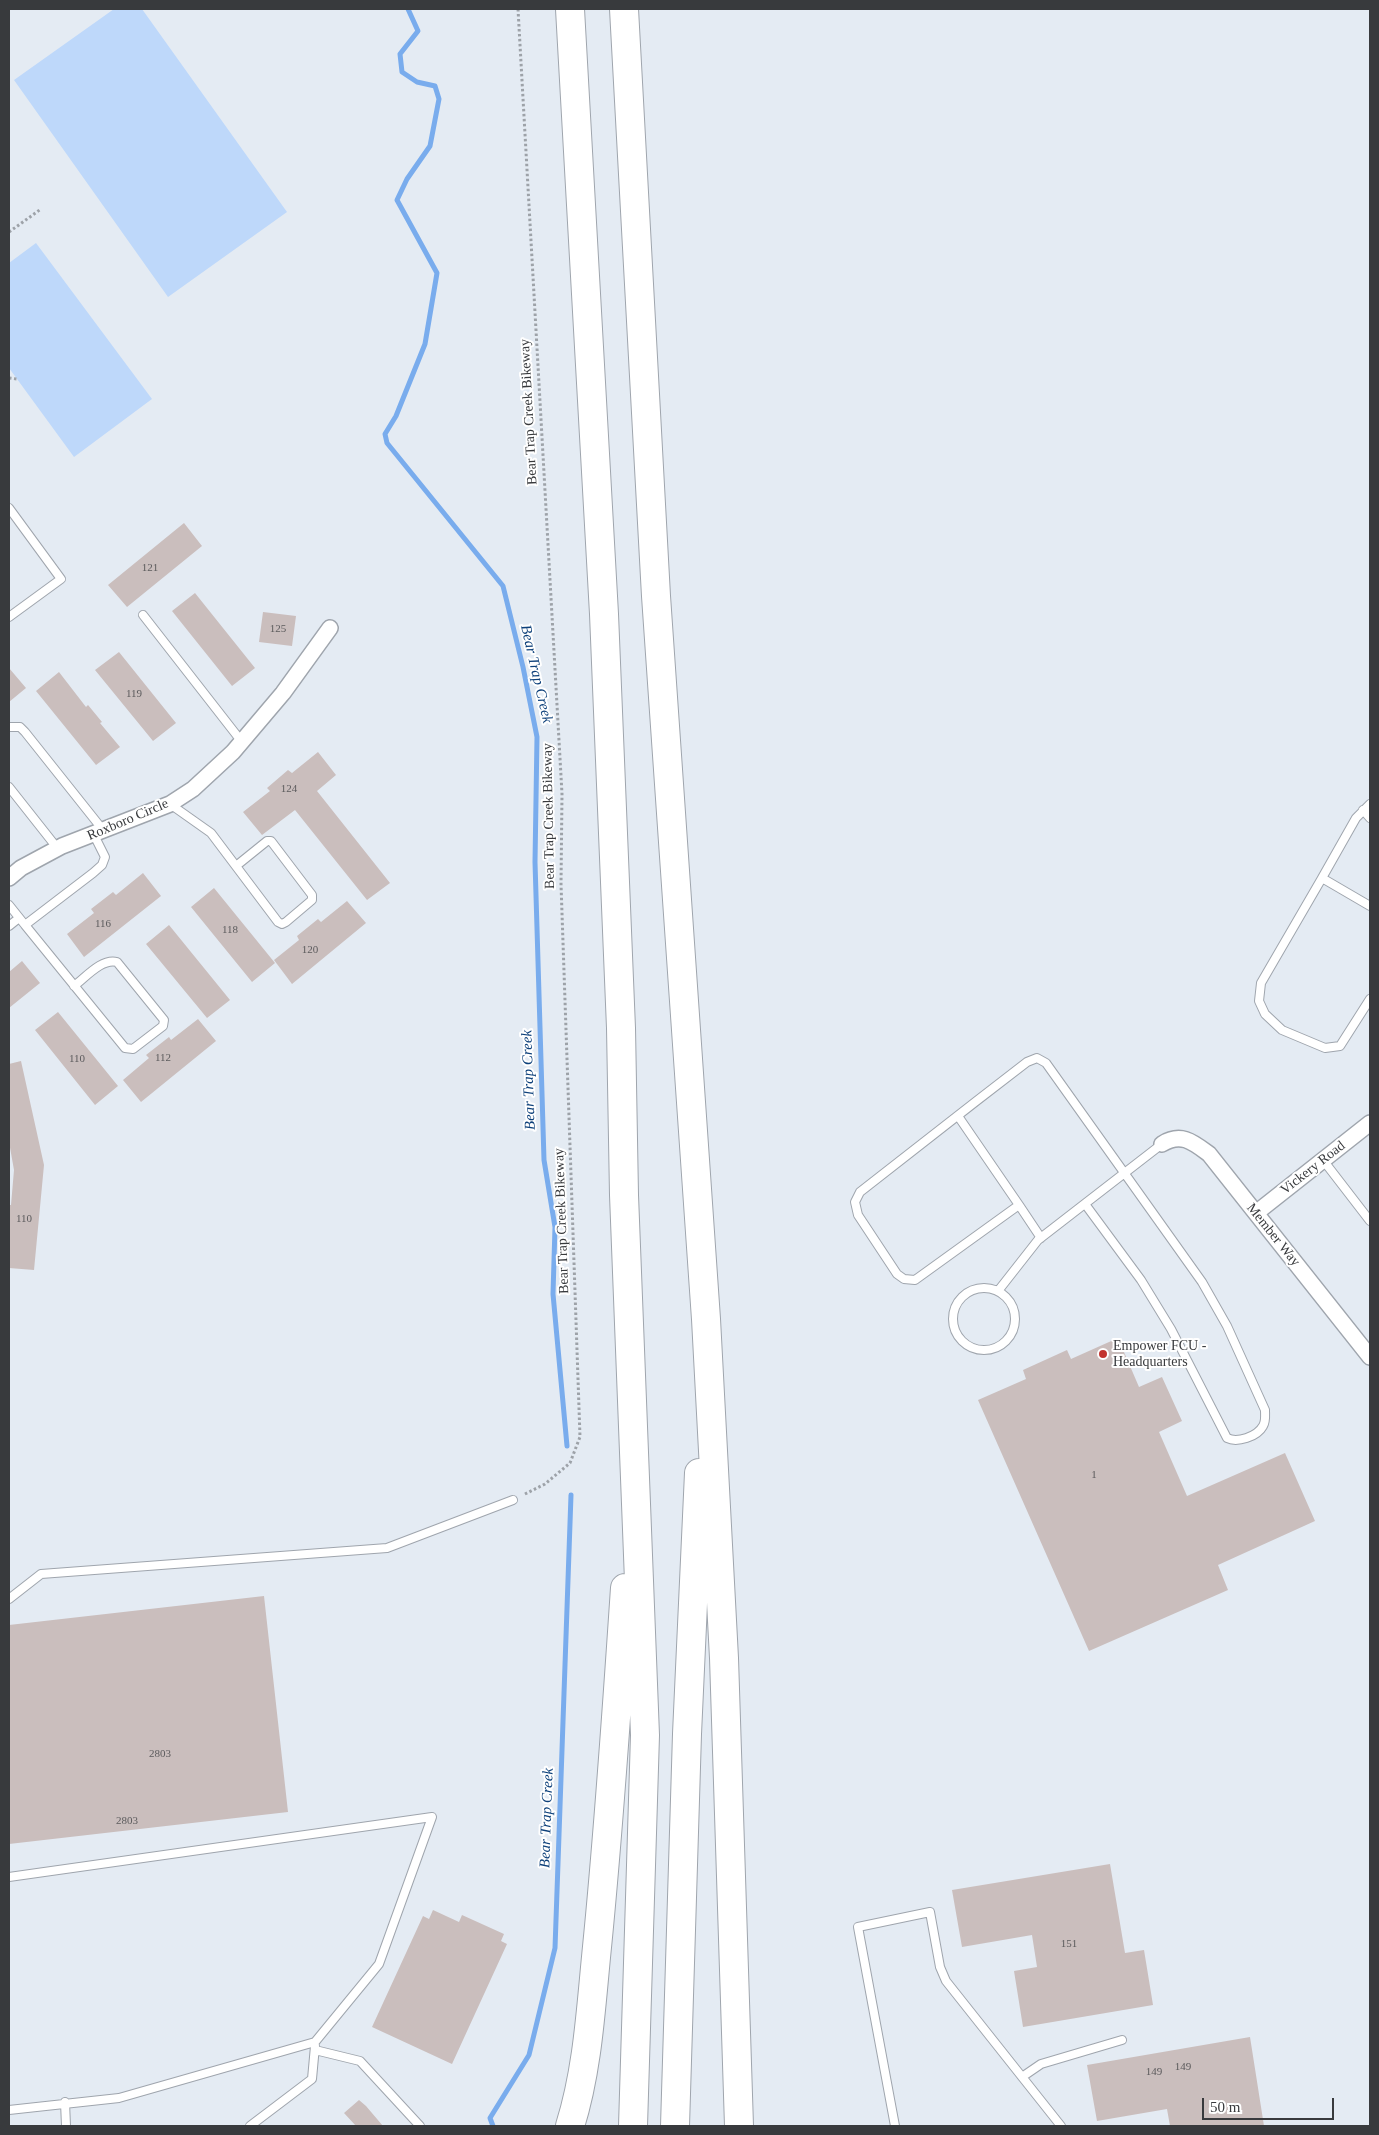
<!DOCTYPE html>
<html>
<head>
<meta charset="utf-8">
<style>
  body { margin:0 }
  #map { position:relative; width:1379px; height:2135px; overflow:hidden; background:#e4ebf3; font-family:Georgia,serif }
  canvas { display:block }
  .frame { position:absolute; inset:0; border:10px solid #383a3d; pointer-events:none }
  .scale { position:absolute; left:1202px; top:2098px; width:132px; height:22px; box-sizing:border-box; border:2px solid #383a3d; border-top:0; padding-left:6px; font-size:15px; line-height:18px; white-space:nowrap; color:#383a3d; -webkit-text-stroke:4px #fff; paint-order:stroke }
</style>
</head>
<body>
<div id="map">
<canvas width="1379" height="2135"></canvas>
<div class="frame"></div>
<div class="scale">50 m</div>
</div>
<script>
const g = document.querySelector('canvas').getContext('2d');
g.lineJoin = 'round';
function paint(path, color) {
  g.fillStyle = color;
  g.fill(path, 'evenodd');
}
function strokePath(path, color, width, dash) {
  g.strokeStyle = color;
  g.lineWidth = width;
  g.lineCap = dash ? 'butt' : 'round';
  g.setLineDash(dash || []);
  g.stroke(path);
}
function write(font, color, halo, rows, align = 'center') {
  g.font = font + ' Georgia,serif';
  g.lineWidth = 4;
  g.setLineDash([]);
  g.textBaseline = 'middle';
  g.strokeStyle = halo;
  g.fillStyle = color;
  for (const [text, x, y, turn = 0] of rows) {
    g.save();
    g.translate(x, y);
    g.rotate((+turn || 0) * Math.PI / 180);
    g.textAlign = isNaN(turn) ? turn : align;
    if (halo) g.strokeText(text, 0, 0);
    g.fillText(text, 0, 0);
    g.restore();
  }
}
paint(new Path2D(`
  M114 9H142L287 212 168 297 14 80Z
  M36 243 152 399 74 457 9 368V263Z`), '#bed8fa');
strokePath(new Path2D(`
  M408 9 418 31 400 54 402 72 417 82 435 86 439 99 430 146 407 179 397 200 437 273 425 344 396 416 385 434 387 443 503 586 523 667 537 737 535 862 544 1160 555 1227 553 1294 567 1446
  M493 2126 490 2118 529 2055 555 1948 571 1495`), '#79aced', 5);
paint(new Path2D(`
  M184 523 202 546 127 607 108 585Z
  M195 593 255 668 232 686 172 611Z
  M263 612 296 616 292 646 259 642Z
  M119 652 176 723 153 741 95 670Z
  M9 668 26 688 9 702Z
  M59 672 86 707 88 705 102 722 100 723 120 747 96 765 36 691Z
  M318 752 336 775 317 791 390 883 367 900 295 810 262 835 243 812 270 791 267 788 288 770 292 773Z
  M143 873 161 896 84 957 67 934 94 913 91 909 113 892 116 895Z
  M214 888 275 963 252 982 191 907Z
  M347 901 366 923 292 984 274 960 299 940 297 936 318 919 321 922Z
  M169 925 230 1000 207 1018 146 944Z
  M22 961 40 983 9 1008V972Z
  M58 1012 118 1086 95 1105 35 1030Z
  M198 1019 216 1041 141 1102 123 1080 149 1058 146 1055 169 1037 171 1040Z
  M21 1061 44 1165 34 1270 9 1268V1205H11L14 1170 9 1142V1064Z
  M1118 1338 1139 1387 1162 1377 1182 1421 1159 1432 1187 1496 1285 1453 1315 1521 1218 1565 1228 1590 1089 1651 978 1400 1026 1379 1023 1370 1067 1350 1071 1359Z
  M264 1596 288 1812 9 1844V1625Z
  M1110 1864 1125 1953 1144 1950 1153 2005 1023 2027 1014 1971 1037 1967 1032 1935 962 1947 952 1890Z
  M433 1910 459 1922 462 1915 504 1934 501 1941 507 1944 452 2064 372 2027 423 1916 429 1919Z
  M1250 2037 1264 2126H1170L1167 2109 1097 2121 1087 2065Z
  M359 2100 366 2106 383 2126H356L344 2113Z`), '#cabebd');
const lane = new Path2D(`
  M9 508 61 579 9 617
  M143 615 242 742
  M9 727H20L25 732 103 830
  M9 787 58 849
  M170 804 211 833 278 922 282 924 286 922 312 900V895L271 841H267L236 866
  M1363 810 1370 818
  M1322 878 1356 818 1370 804
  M9 905 25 925 93 873 102 865 105 857 94 835
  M1370 906 1322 878 1261 983 1259 1001 1265 1014 1282 1030 1325 1048 1340 1046 1370 999
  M25 925 125 1048 133 1049 163 1026 164 1020 117 962C102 958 86 977 74 986
  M9 926 19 918
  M958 1116 1019 1205 915 1280 904 1279 897 1274 858 1215 855 1202 860 1192C915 1149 971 1105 1027 1062L1037 1058 1046 1063 1202 1282 1227 1326 1265 1410C1265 1415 1266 1421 1263 1426 1257 1437 1237 1443 1227 1438L1171 1329 1141 1280 1085 1204
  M1323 1160 1370 1221
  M1019 1205 1041 1238
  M953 1319a31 31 0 1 1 62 0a31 31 0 1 1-62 0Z
  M998 1291 1038 1240 1162 1144
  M9 1599 41 1574 387 1548 513 1500
  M9 1877 432 1817 379 1964 315 2042 119 2098 9 2110
  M315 2050 360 2061 420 2126
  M1022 2077 1041 2064 1122 2040
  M65 2102 66 2126
  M250 2126 312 2079 315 2046
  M895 2126 858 1927 930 1912 940 1967 946 1981 1061 2126`);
const street = new Path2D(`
  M9 878 21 868 62 846 170 804 193 789 233 752 283 693 330 628
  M1162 1144C1181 1132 1193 1142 1209 1154L1370 1357
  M1256 1213 1370 1123`);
const highway = new Path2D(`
  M570 9 604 614 621 1028 624 1195 645 1735 633 2126
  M624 9 656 596 706 1319 724 1658 739 2126
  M570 2126C588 2069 591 2006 597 1947 609 1827 617 1708 625 1588
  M675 2126 687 1734 699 1473`);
strokePath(lane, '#9fa5ad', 10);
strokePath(street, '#9fa5ad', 18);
strokePath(highway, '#9fa5ad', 30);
strokePath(new Path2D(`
  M518 9 562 794 561 884 580 1437 570 1463 545 1484 523 1495
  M9 232 41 209
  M9 378 17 379`), '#9da2a8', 3, [2.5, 2.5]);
strokePath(lane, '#fff', 8);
strokePath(street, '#fff', 15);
strokePath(highway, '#fff', 28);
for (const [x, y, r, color] of [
  [1103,1354,5,"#c2332e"]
]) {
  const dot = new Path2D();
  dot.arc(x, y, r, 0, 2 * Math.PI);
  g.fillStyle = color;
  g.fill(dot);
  strokePath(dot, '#fff', 2);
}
write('11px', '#5c5b5d', null, [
  ["121",150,568],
  ["125",278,629],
  ["119",134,694],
  ["124",289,789],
  ["116",103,924],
  ["118",230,930],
  ["120",310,950],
  ["112",163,1058],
  ["110",77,1059],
  ["110",24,1219],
  ["1",1094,1475],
  ["2803",160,1754],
  ["2803",127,1821],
  ["151",1069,1944],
  ["149",1183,2067],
  ["149",1154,2072]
]);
write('14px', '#383a3d', '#fff', [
  ["Bear Trap Creek Bikeway",529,412,-93],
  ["Bear Trap Creek Bikeway",549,816,-91],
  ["Roxboro Circle",128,820,-23],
  ["Vickery Road",1313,1168,-38],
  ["Bear Trap Creek Bikeway",562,1221,-92],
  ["Member Way",1273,1235,51]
]);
write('14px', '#383a3d', '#fff', [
  ["Empower FCU -",1113,1346],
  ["Headquarters",1113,1362]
], 'left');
write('italic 15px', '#0d407a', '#fff', [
  ["Bear Trap Creek",536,674,77],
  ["Bear Trap Creek",529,1080,-92],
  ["Bear Trap Creek",547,1818,-88]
]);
</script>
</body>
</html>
